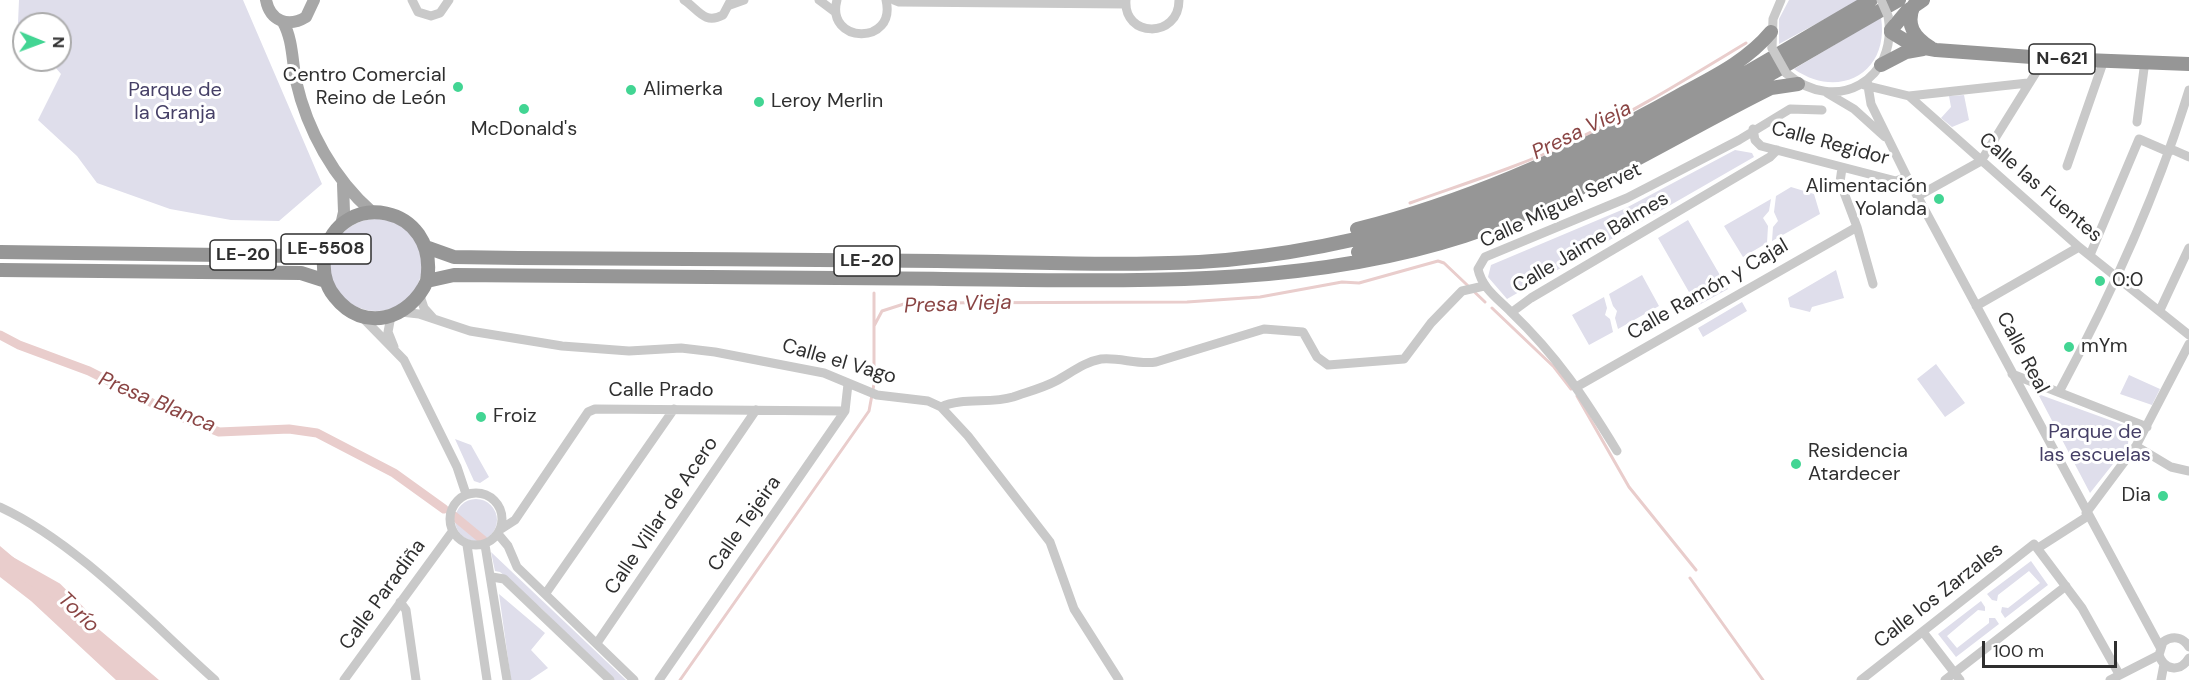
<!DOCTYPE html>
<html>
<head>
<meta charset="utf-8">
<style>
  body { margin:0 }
  #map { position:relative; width:2189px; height:680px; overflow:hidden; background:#fff; font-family:"DM Sans",sans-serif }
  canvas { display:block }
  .north { position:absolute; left:12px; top:12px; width:60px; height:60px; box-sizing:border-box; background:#fff; border:2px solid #acacac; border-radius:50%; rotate:91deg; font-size:16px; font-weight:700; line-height:24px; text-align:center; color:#2f2f2f }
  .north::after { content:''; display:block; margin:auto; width:21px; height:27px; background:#42d593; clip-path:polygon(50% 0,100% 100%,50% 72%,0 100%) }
  .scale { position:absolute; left:1982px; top:641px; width:135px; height:27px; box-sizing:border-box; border:3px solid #2f2f2f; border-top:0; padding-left:8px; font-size:18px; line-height:21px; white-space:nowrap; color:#2f2f2f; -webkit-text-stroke:4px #fff; paint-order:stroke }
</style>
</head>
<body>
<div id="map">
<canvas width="2189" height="680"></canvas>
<div class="north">N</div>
<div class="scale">100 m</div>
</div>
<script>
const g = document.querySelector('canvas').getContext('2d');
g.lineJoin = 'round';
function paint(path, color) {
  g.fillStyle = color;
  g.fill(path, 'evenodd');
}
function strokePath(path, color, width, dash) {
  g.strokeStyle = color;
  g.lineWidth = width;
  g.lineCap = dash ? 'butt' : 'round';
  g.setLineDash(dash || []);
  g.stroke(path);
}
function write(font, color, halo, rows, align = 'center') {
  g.font = font + ' "DM Sans",sans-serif';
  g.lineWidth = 6;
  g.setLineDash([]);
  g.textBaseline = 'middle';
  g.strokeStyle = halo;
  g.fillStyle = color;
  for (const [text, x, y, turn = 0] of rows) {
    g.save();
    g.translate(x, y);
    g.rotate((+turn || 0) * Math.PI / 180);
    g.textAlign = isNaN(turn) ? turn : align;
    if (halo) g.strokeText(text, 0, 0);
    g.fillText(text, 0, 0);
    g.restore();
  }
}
paint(new Path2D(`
  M19 0H243L322 184 279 221 231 220 170 209 97 183 77 156 38 120 61 74 49 60H60V24H24V30L18 23Z
  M1789 0H1860L1779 44V19Z
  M1881 17C1890 74 1838 100 1794 69Z
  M1964 95 1969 120 1952 127 1941 118 1951 107 1949 96Z
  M1735 150 1752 153 1754 157 1507 299 1488 277 1491 265 1624 209Z
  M1791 187 1814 194 1820 214 1772 241 1773 227 1778 221 1774 212 1776 196Z
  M1771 199 1769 211 1763 218 1768 226 1767 243 1743 257 1724 226Z
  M330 265a46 46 0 1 1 92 0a46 46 0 1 1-92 0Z
  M1688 220 1728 289 1697 306 1658 238Z
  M1836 270 1844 298 1812 307 1810 312 1790 307 1788 298Z
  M1642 275 1659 306 1618 329 1615 318 1617 311 1613 306 1609 294Z
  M1604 297 1607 308 1605 315 1610 319 1613 332 1589 345 1572 315Z
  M1742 302 1747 311 1703 337 1698 328Z
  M1936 364 1965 403 1945 417 1917 379Z
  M2129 375 2160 389 2152 405 2120 394Z
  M2038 394 2129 427 2128 445 2090 493Z
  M455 439 471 445 489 477 480 483 474 481Z
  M455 520a21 21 0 1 1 42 0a21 21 0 1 1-42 0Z
  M491 552 626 680H613L543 610 500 572 495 571Z
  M2031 561 2048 585 2005 618 2001 612 2002 607 2008 608 2040 583 2029 571 1998 595 1997 601 1992 600 1987 594Z
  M499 594 545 633 531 650 548 668 530 680H511Z
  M1981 601 1985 607V611L1978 610 1947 636 1957 648 1989 623V618H1995L1999 624 1956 657 1938 634Z`), '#dfdeeb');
paint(new Path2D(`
  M0 546 159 680H116L31 601 0 577Z`), '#e9cdcc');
strokePath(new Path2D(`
  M1410 203C1463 184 1518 167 1569 143 1630 114 1688 78 1746 43
  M1492 308 1554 367 1571 389
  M874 326 882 311 907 303 1187 302 1260 297 1342 282 1359 283 1438 261 1444 263 1485 302
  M1577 396 1629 487 1696 570
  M1690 578 1763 680
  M680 680 869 411 874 384V293`), '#e9cdcc', 3);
strokePath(new Path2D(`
  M0 335 19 345 89 371 174 414 219 432 289 429 317 433 394 473 444 509
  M454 516 483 540`), '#e9cdcc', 9);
strokePath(new Path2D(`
  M0 559 55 590 79 614`), '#e9cdcc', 16);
strokePath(new Path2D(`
  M412 0 418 12 431 16 440 13 449 0
  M684 0C698 9 704 25 723 15L731 0
  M819 0 835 12
  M837 0C825 44 897 46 886 0
  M894 0 899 2 1125 4
  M1126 0C1123 38 1179 39 1179 0
  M730 5 744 0
  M1772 48 1773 19 1781 0
  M1786 73C1836 116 1899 80 1888 16
  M1867 80 1871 104 1907 177 2160 647
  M1864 85 1909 96 2079 247 2189 335
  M1827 93 1854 109 1885 137
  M1909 96 2028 83
  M2137 122 2145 61
  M1753 129 1755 140 1761 146 1896 181 1907 177
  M2171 149 2189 157
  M2067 166 2104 60
  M1842 168 1840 182 1857 227 1873 284
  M1918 196 1981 161 2045 58
  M2090 255 2139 139 2169 152
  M420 296 424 308 433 318
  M1976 306 2079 247
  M2160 310 2189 248
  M401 312 419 314 470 331 562 346 629 351 681 348 715 352 824 373 877 395 928 401 941 407 968 436 1050 542 1074 609 1119 680
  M1512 312 1531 298 1770 157 1777 150
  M361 316 404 360 457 467 466 494
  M391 316 388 332 394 347
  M2012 374 2147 427
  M1578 386 1857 227
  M2059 392C2111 295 2157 196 2189 90
  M941 407C962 397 990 404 1013 397 1027 392 1043 388 1056 381 1071 373 1084 362 1101 359 1120 357 1137 365 1156 362L1264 329 1303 332 1317 357 1328 365 1404 359 1431 323 1462 291 1484 286
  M2136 446 2171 467 2189 471
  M1617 451C1584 397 1557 356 1511 312 1497 298 1482 288 1478 269L1485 257 1627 198 1739 140 1790 109 1822 110
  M450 519a26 26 0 1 1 52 0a26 26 0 1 1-52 0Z
  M0 507C78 543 151 623 215 680
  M2086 513 2136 446 2189 344
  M501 529 515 520 588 412 595 409 845 411
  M498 534 508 546 517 567 634 680
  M467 545 487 680
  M485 545 507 680
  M2038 548 2088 516
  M492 577 504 579 610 680
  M546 593 674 409
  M400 602 406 610 416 680
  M1923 632 1960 680
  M597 643 756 410
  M2189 647C2183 637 2173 635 2163 642L2159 655C2164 670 2180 673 2189 658
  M344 680 452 532
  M659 680 845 411 848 384
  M1861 680 2034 544 2082 608 2119 674
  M1945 680 2066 586
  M2110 680 2159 655
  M2161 680 2164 664`), '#c9c9c9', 9);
strokePath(new Path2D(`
  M266 0C270 21 288 28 306 17L314 0
  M283 22C293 40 292 61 296 81 307 130 334 179 372 212
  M341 225 344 212 343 184`), '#a7a7a7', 12);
strokePath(new Path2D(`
  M1914 5C1905 25 1914 37 1931 48
  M1891 30 1907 11 1923 0
  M1891 32 1914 46 1936 50 2059 59 2189 64
  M1881 65 1906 52 1923 49
  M1357 229C1469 201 1576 153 1678 96 1711 78 1746 62 1771 32
  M426 247 454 257 519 258C658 258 798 260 937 261 1024 262 1111 266 1199 262 1285 257 1373 238 1455 212 1603 164 1737 77 1871 0
  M0 252 298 256 315 251 329 239
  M1358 252C1555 211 1726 98 1899 0
  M0 270 301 273 326 281
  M427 281C440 203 339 188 325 254 322 269 325 285 335 297 364 334 410 319 427 281L454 275C618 277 781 277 944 279 1117 280 1297 290 1464 236 1574 201 1668 139 1771 88L1798 84`), '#969696', 14);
strokePath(new Path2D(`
  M1881 0 1888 16
  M1772 48 1786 73`), '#c9c9c9', 9);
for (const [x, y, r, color] of [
  [458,87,6,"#42d593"],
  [631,90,6,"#42d593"],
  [759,102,6,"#42d593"],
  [524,109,6,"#42d593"],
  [1939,199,6,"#42d593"],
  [2100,281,6,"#42d593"],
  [2069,347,6,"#42d593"],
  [481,417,6,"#42d593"],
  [1796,464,6,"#42d593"],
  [2163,496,6,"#42d593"]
]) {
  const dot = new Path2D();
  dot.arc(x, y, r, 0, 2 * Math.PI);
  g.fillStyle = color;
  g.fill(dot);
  strokePath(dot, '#fff', 2);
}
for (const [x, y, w] of [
  [2062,59,66],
  [326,249,90],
  [243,255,66],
  [867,261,66]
]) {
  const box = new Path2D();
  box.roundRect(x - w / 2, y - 15, w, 30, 4.5);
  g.fillStyle = '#fff';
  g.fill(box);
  strokePath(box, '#2f2f2f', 1.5);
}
write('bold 18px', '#2f2f2f', null, [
  ["N-621",2062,59],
  ["LE-5508",326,249],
  ["LE-20",243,255],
  ["LE-20",867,261]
]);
write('20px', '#2f2f2f', '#fff', [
  ["Centro Comercial",446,76,"right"],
  ["Reino de León",446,99,"right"],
  ["Alimerka",643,90],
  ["Leroy Merlin",771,102],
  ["McDonald's",524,130,"center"],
  ["Alimentación",1927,187,"right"],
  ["Yolanda",1927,210,"right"],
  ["0:0",2112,281],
  ["mYm",2081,347],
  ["Froiz",493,417],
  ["Residencia",1808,452],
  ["Atardecer",1808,475],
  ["Dia",2151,496,"right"]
], 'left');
write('20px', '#464067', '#fff', [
  ["Parque de",175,91],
  ["la Granja",175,114],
  ["Parque de",2095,433],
  ["las escuelas",2095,456]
]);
write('20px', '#2f2f2f', '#fff', [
  ["Calle Regidor",1830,144,15],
  ["Calle las Fuentes",2040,188,41],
  ["Calle Miguel Servet",1561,206,-25],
  ["Calle Jaime Balmes",1591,243,-31],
  ["Calle Ramón y Cajal",1708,290,-30],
  ["Calle Real",2022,353,62],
  ["Calle el Vago",839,362,16],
  ["Calle Prado",661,391],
  ["Calle Villar de Acero",662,516,-56],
  ["Calle Tejeira",745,524,-55],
  ["Calle Paradiña",383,595,-54],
  ["Calle los Zarzales",1939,596,-38]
]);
write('italic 21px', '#8a4544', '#fff', [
  ["Presa Vieja",1582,131,-26],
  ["Presa Vieja",958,305,-2],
  ["Presa Blanca",157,403,23],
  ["Torío",78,613,44]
]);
</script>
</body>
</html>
